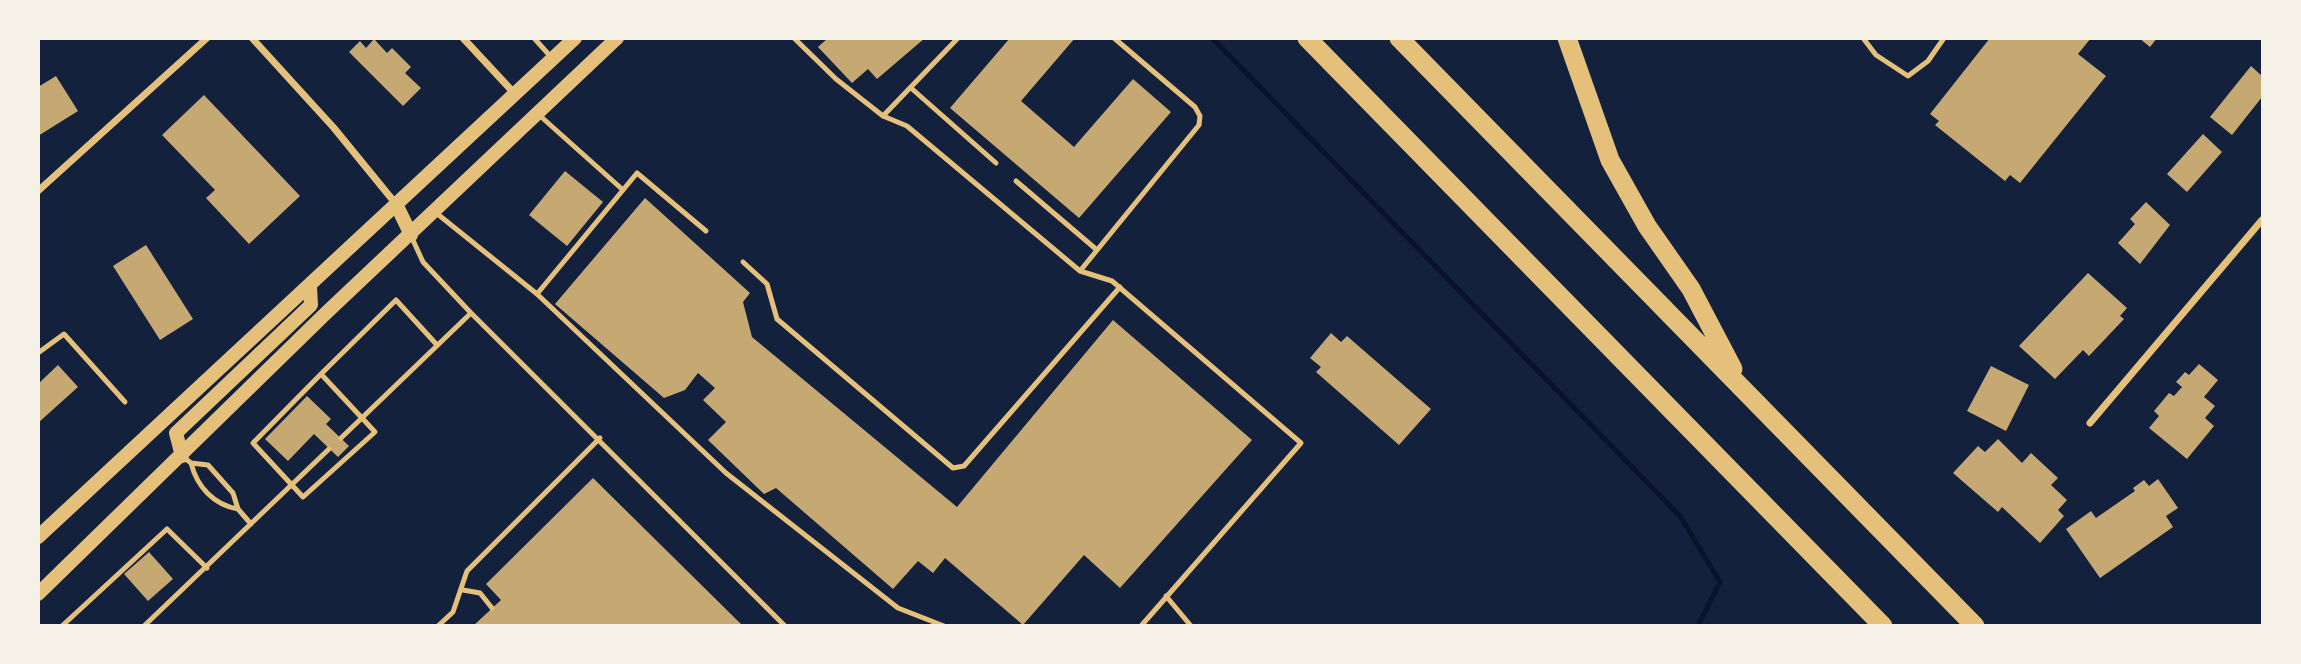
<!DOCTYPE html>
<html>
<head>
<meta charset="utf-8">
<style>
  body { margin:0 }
  #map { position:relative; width:2301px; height:664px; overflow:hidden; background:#14213d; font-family:"PT Sans",sans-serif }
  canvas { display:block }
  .frame { position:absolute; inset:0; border:40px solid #f6f1e7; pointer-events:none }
</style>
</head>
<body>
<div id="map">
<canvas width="2301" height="664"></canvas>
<div class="frame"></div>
</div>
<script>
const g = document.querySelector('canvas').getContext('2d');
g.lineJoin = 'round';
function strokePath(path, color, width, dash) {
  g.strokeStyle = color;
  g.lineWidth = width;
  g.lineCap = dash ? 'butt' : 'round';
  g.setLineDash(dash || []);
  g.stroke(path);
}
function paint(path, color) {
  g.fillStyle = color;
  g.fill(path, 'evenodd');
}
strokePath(new Path2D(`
  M1212 38 1680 516 1720 582 1698 626`), '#0b132b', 5);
paint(new Path2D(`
  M828 38H925L877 79 868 69 852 83 818 47Z
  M1010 38H1075L1021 101 1074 147 1133 79 1171 112 1079 218 950 108Z
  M1990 38H2091L2078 54 2106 76 2020 183 2010 175 2005 181 1935 125 1939 121 1930 114Z
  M2139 38H2157L2150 47Z
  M374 39 387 53 392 48 411 67 405 73 421 88 403 106 349 52 360 41 366 48Z
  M2251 66 2262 76V97L2232 135 2210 117Z
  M56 76 78 111 38 136V87Z
  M204 95 300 196 249 244 206 198 215 190 162 135Z
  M2203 134 2222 152 2187 192 2167 174Z
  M565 171 603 202 567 246 529 215Z
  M645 198 750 293 743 302 752 337 957 507 1113 320 1252 440 1120 588 1084 555 1023 625 945 558 933 573 918 561 893 589 776 488 764 494 708 440 726 422 703 400 715 388 698 373 685 390 664 398 555 304Z
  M2146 202 2170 225 2140 264 2118 243 2135 224 2130 219Z
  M146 245 193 319 160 340 113 266Z
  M2088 273 2127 308 2120 316 2124 319 2089 356 2083 350 2055 379 2019 346Z
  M1331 333 1341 342 1347 336 1431 409 1399 445 1316 372 1321 367 1310 358Z
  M2199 364 2218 380 2204 397 2215 406 2205 418 2214 426 2187 459 2149 428 2159 416 2154 411 2169 393 2174 396 2182 387 2176 382 2185 372 2189 375Z
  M58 365 78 387 38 423V384Z
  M1991 366 2029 385 2006 431 1967 411Z
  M307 396 331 419 326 424 349 446 338 457 314 434 288 461 265 439Z
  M1998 439 2022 463 2031 453 2058 478 2051 485 2067 500 2058 510 2064 516 2040 543 2002 507 1998 512 1953 473 1978 446 1985 452Z
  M593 478 743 626H473L501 600 486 584Z
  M2158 479 2178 508 2166 516 2173 527 2100 578 2066 529 2091 511 2096 518 2135 491 2133 488 2144 480 2149 486Z
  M149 552 173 579 148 601 124 574Z`), '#c6a872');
strokePath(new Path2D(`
  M534 38 551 57
  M794 38 836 79 883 116 958 38
  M1863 38 1876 55 1908 76 1928 61 1944 38
  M911 88 996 163
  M538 114 623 190 637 173 706 231
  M883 116 907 126 1080 271 1112 281 1301 443 1141 626
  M1016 181 1097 250
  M435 212 537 294 726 473 898 608 944 626
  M412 238 423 262 471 313 785 626
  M743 262 767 284 777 319 953 468 964 466 1120 287
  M1080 271 1199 125 1200 116 1195 107 1114 38
  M537 294 623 190
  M38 353 64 334 125 402
  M321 374 253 443 303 497 375 432 321 374 396 300 437 345
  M341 438 471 313
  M182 456 191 463 208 465 233 493 238 509C214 505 197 487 191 463
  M238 509 251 524
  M463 590 480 593 492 608
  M1166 596 1191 626
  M62 626 167 529 207 568
  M144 626 329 449
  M438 626 453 612 467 571 600 438`), '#e5c07b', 5);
strokePath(new Path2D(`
  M252 38 334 128 396 204
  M463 38 515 94
  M38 191 207 38
  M2090 423 2262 220`), '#e5c07b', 7);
strokePath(new Path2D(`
  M397 206 411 235
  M182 456 176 433 311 305 310 287
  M38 537 575 38
  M38 594 325 314 617 38`), '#e5c07b', 14);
strokePath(new Path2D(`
  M1307 38 1883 626
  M1399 38 1975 626
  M1567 38 1610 160 1647 226 1691 289 1733 369`), '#e5c07b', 19);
</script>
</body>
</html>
